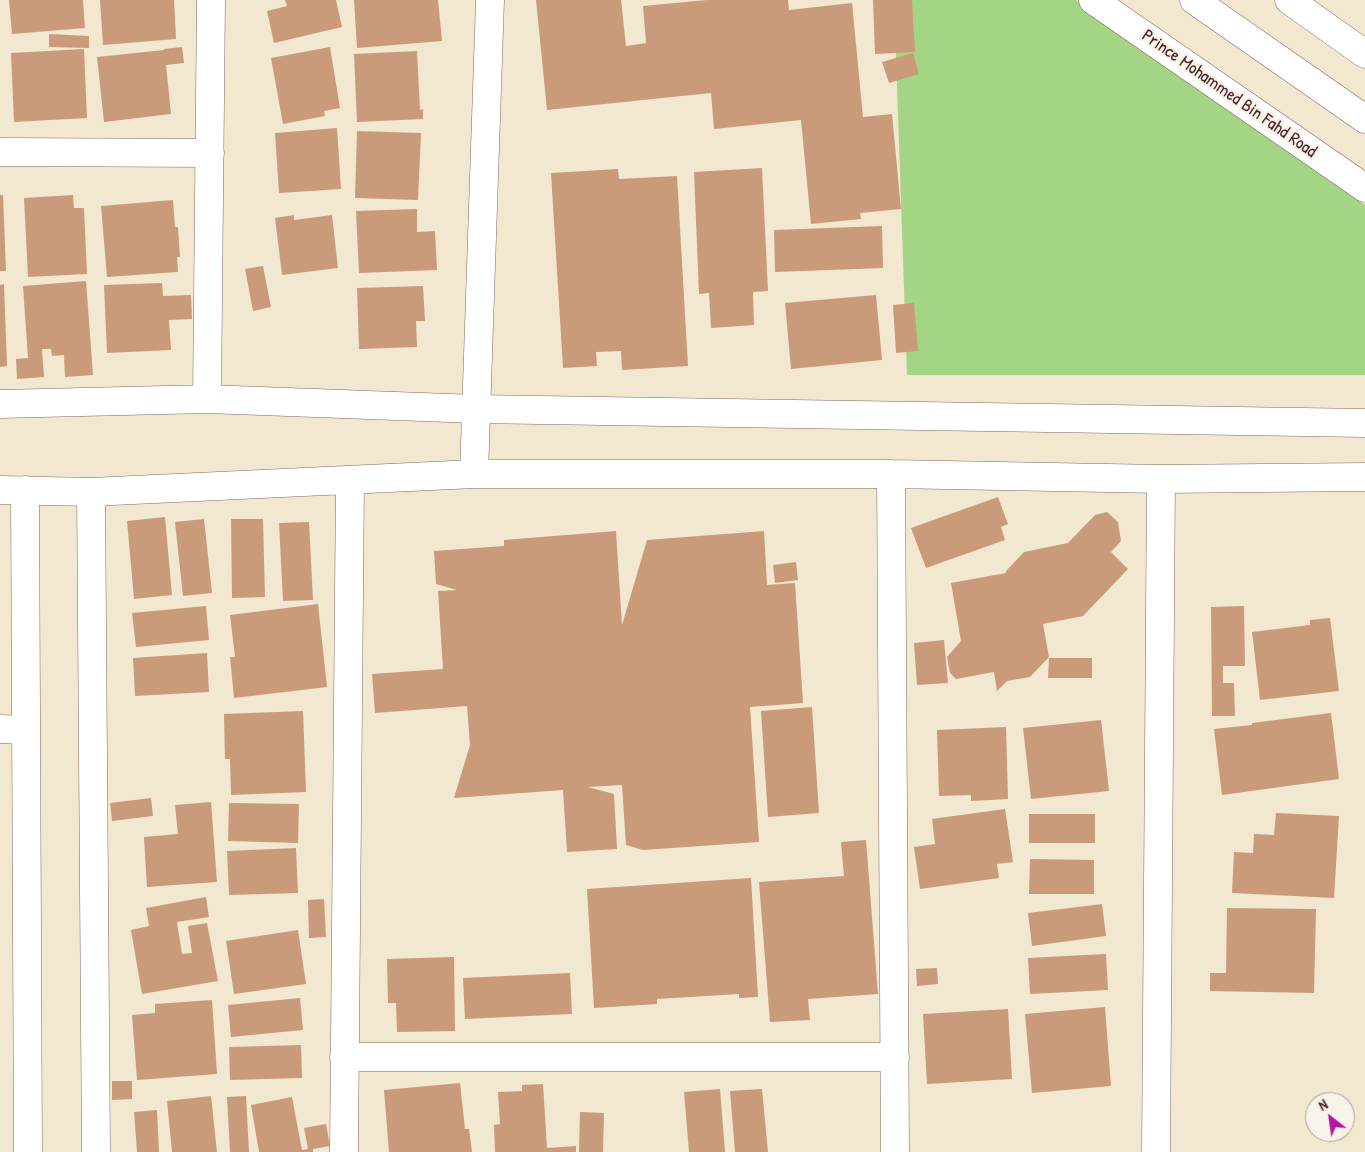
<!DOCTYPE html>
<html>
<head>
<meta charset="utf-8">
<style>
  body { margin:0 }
  #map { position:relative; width:1365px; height:1152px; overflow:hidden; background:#f2e7cf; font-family:"Patrick Hand",sans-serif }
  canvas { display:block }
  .north { position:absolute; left:1305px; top:1092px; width:50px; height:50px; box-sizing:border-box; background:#f7f3e8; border:1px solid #b29e9c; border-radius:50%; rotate:330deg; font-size:14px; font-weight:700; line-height:20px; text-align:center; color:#4a1f2b }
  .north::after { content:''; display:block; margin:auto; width:18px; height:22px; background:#b5179e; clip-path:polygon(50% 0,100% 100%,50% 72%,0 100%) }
</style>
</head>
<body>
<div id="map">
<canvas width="1365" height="1152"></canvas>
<div class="north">N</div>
</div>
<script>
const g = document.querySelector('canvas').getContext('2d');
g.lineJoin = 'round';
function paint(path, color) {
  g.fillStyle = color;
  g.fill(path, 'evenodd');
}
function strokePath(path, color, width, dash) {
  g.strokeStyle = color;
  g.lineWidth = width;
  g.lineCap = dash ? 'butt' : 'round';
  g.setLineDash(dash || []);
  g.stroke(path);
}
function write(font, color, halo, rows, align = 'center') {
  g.font = font + ' "Patrick Hand",sans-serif';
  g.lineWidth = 5;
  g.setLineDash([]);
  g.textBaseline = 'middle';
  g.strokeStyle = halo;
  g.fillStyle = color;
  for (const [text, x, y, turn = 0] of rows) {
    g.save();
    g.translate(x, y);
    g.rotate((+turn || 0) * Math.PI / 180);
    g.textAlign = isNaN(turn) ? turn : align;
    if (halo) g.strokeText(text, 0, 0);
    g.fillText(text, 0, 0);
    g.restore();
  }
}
paint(new Path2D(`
  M894 0H1076L1365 205V375H907Z`), '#a4d584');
paint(new Path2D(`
  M9 0H83L85 28 12 34Z
  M100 0H174L176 39 103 45Z
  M285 0H336L342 27 274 43 267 11 287 6Z
  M354 0H438L442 41 357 48Z
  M536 0H621L626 46 646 43 643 6 707 0H788L789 10 852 3 863 117 892 114 901 209 860 213 861 219 811 224 801 120 714 129 711 93 547 110Z
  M873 0H912L915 52 875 54Z
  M49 34 89 36V48L49 47Z
  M182 47 184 63 166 65 171 114 104 122 97 57 164 50V49Z
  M330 47 340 108 324 111 325 116 283 124 271 58Z
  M84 49 87 118 14 122 11 53Z
  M417 51 420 110 423 109V119L357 122 354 54Z
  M913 53 919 74 889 83 882 62Z
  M337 128 341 189 279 193 275 133Z
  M357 131 421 133 418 200 355 198Z
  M762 168 768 291 753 292 754 325 711 328 709 293 699 294 694 172Z
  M618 169 619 179 677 176 688 366 622 370 621 351 596 352 597 366 563 368 551 173Z
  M0 195H3L6 271H0Z
  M73 195 74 208H84L87 274 28 277 24 198Z
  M173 200 175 227H178L180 257H177L178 272 107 277 101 206Z
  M417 209V232L435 231 437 270 359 273 356 211Z
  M294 215V220L332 215 338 268 282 275 275 218Z
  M882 226 883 268 775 272 774 230Z
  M263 266 271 307 253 311 245 269Z
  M86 281 93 375 65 377 64 355 52 356 51 349H42L44 377 17 379 16 359 28 358 23 286Z
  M162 283 163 296 191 295 192 319 169 320 171 350 107 353 104 285Z
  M4 284 7 366 0 367V285Z
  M423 286 425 321H416L417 347 359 349 357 288Z
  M876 295 882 360 791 369 785 303Z
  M914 303 918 351 896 353 893 305Z
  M998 497 1008 524 1001 527 1005 540 926 568 911 528Z
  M1107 512 1118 522 1121 541 1111 552 1128 569 1083 616 1043 624 1049 657 1030 677 1007 681 997 691 994 672 956 679 950 673 947 657 961 641 951 583 1006 573V571L1024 552 1068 543 1095 515Z
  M165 517 172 595 134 599 127 521Z
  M204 519 212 593 183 596 175 522Z
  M231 519H263L265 597 232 598Z
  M309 522 313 600 283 601 279 523Z
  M616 531 622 625 647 540 764 531 767 585 795 583 803 703 750 707 759 842 643 850 626 845 622 785 588 787 614 794 617 849 567 852 563 790 454 798 470 745 467 706 375 713 372 674 443 669 438 591 457 590 436 584 434 551 504 546V540Z
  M796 562 798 580 775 583 773 565Z
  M318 604 327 687 234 698 230 657H235L230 615Z
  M206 606 209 640 136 647 132 613Z
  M1244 606 1245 666H1223V683H1234L1235 716H1212L1211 607Z
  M1330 618 1339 691 1260 700 1252 632 1310 625V620Z
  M944 640 948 683 917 685 914 643Z
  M207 653 209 692 135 696 133 658Z
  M1049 658H1092V678H1048Z
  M812 707 819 813 768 817 761 711Z
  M303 711 306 792 231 795 230 759H225L224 714Z
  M1331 713 1339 779 1222 795 1214 729 1252 725V723Z
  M1101 720 1109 791 1031 799 1023 728Z
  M1006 727 1008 799 971 801V795L939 796 937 730Z
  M151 798 153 816 112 821 110 803Z
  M211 802 217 882 147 887 144 837 178 834 175 805Z
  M229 803 299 804 298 843 228 841Z
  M1005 809 1013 862 997 864 999 878 920 889 914 847 935 844 932 819Z
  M1276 813 1339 816 1334 898 1232 893 1234 852 1253 853 1254 834 1274 835Z
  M1029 814H1095V843H1029Z
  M866 840 878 994 808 999 810 1020 770 1022 759 882 844 876 841 842Z
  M296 848 298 893 229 895 227 851Z
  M1030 859 1094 860V894H1029Z
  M751 878 758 997 739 998V994L657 999V1004L594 1008 587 889Z
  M206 897 209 917 177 922 182 954 192 953 188 926 207 923 218 981 142 994 131 930 149 926 146 908Z
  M324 899 326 937 309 938 308 900Z
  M1102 904 1106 936 1032 946 1028 913Z
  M1227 908 1316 909 1314 993 1210 991V973H1226Z
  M298 930 306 984 234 994 226 941Z
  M1106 954 1108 990 1030 994 1028 958Z
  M454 957 455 1031 397 1032 396 1003H388L387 959Z
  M937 968 938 984 917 986 916 969Z
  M570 973 572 1014 465 1019 463 978Z
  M300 998 303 1030 231 1037 228 1005Z
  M212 1000 217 1074 137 1080 132 1015 155 1013V1004Z
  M1105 1007 1111 1086 1032 1093 1025 1014Z
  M1008 1009 1012 1079 927 1084 923 1014Z
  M301 1045 302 1078 230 1080 229 1047Z
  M112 1081H132V1099L112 1100Z
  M460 1083 465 1129H469L472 1152H389L384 1090Z
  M543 1084 547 1148 576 1146V1152H495L494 1125 500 1124 498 1092 522 1091V1085Z
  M720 1089 725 1152H689L684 1092Z
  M762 1089 768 1152H735L730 1091Z
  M211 1096 217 1152H172L167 1101Z
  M246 1096 249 1152H230L227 1097Z
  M292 1097 302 1150 308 1149 304 1128 326 1124 330 1146 313 1149V1152H259L251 1105Z
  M157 1110 159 1152H137L134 1112Z
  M580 1112 604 1113 603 1152H579Z`), '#ca9b7b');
const minor = new Path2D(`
  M0 152 210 153
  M207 399 211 0
  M0 404 207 399 476 409 1365 423
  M474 474 490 0
  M891 474 895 1152
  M0 490 91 492 474 474H891L1161 479 1365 477
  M25 490 28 1152
  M91 492 96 1152
  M0 729 26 730
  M344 1057H895
  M344 1152 350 480
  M1156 1152 1161 479`);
const major = new Path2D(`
  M1093 0 1365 188`);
const highway = new Path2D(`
  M1194 0 1365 119
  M1289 0 1365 54`);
strokePath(minor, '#856564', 29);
strokePath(major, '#856564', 29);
strokePath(highway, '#856564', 29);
strokePath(minor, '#fff', 28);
strokePath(major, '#fff', 28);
strokePath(highway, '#fff', 28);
write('18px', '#4a1f2b', '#f7f3e8', [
  ["Prince Mohammed Bin Fahd Road",1229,94,35]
]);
</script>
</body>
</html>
